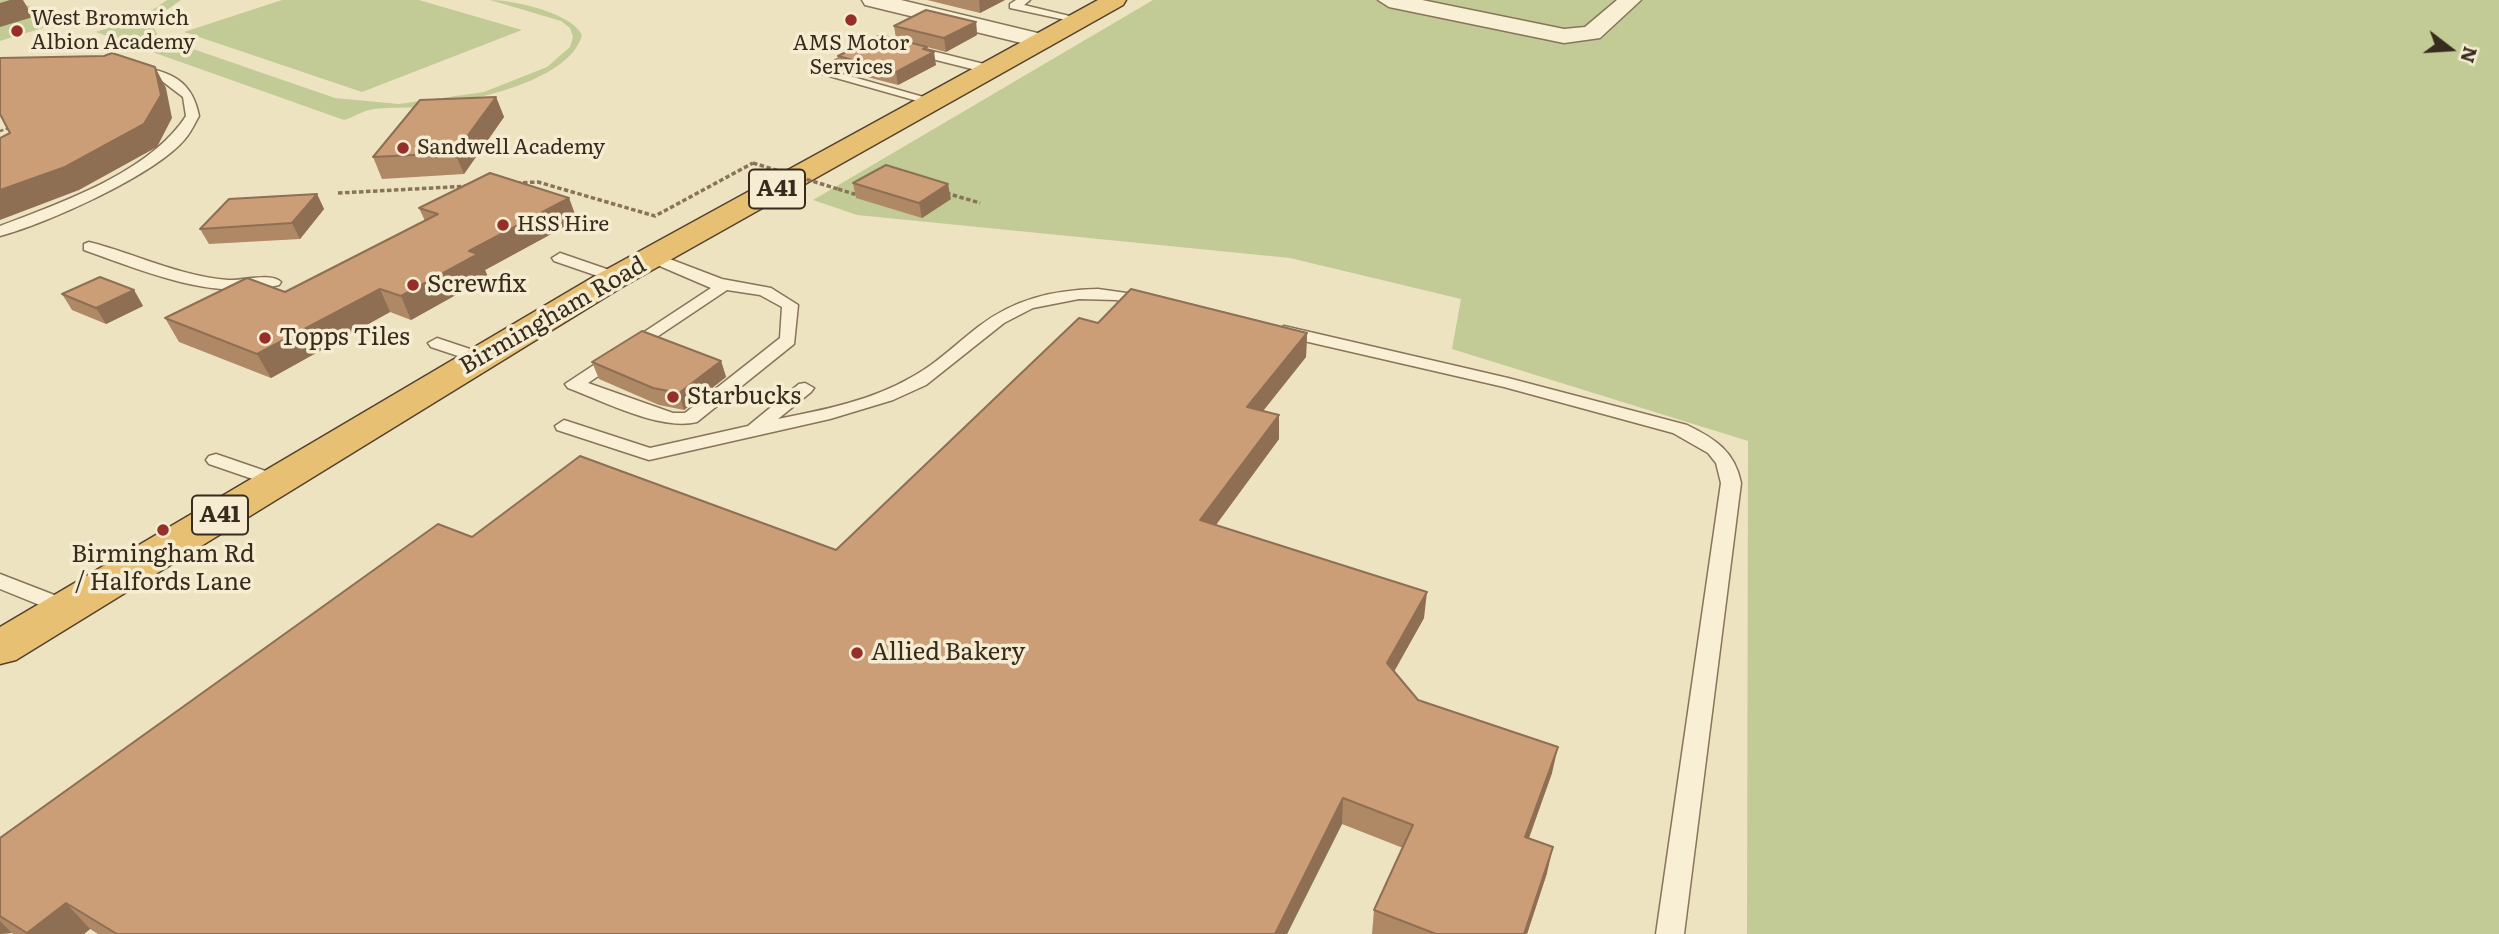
<!DOCTYPE html>
<html>
<head>
<meta charset="utf-8">
<style>
  body { margin:0 }
  #map { position:relative; width:2499px; height:934px; overflow:hidden; background:#eee3c1; font-family:Literata,serif }
  canvas { display:block }
  .north { position:absolute; left:2415px; top:14px; width:70px; height:70px; -webkit-text-stroke:5px #f5ecd1; paint-order:stroke; rotate:107deg; font-size:19px; font-weight:700; line-height:28px; text-align:center; color:#372b1d }
  .north::after { content:''; display:block; margin:auto; width:24px; height:32px; background:#372b1d; clip-path:polygon(50% 0,100% 100%,50% 72%,0 100%) }
</style>
</head>
<body>
<div id="map">
<canvas width="2499" height="934"></canvas>
<div class="north">N</div>
</div>
<script>
const g = document.querySelector('canvas').getContext('2d');
g.lineJoin = 'round';
function paint(path, color) {
  g.fillStyle = color;
  g.fill(path, 'evenodd');
}
function strokePath(path, color, width, dash) {
  g.strokeStyle = color;
  g.lineWidth = width;
  g.lineCap = dash ? 'butt' : 'round';
  g.setLineDash(dash || []);
  g.stroke(path);
}
function write(font, color, halo, rows, align = 'center') {
  g.font = font + ' Literata,serif';
  g.lineWidth = 7;
  g.setLineDash([]);
  g.textBaseline = 'middle';
  g.strokeStyle = halo;
  g.fillStyle = color;
  for (const [text, x, y, turn = 0] of rows) {
    g.save();
    g.translate(x, y);
    g.rotate((+turn || 0) * Math.PI / 180);
    g.textAlign = isNaN(turn) ? turn : align;
    if (halo) g.strokeText(text, 0, 0);
    g.fillText(text, 0, 0);
    g.restore();
  }
}
paint(new Path2D(`
  M0 0H12L69 20 0 41Z
  M167 0H181L158 16 153 26 157 34 164 39 335 98 399 104 484 92 547 67 570 47 573 37 570 28 561 21 490 0C514 0 572 13 582 35 569 83 466 102 423 107 407 108 390 107 374 109 364 110 354 117 344 120L96 32 142 17Z
  M282 0H419L522 30 362 92 184 32Z
  M1153 0H2499V934H1747L1748 441 1452 349 1461 299 1290 258 857 215 813 200Z`), '#c2cb95');
const service = new Path2D(`
  M1016 0H1030L1024 5 1086 20 1080 23 1010 8V4Z
  M908 45 996 67 998 70 992 74 904 52 902 49Z
  M856 49 866 52 832 71 941 102 935 106 815 72Z
  M137 66C171 72 192 80 199 116 195 123 191 132 185 139 155 175 46 224 0 236V226C61 203 150 172 186 116L183 97 162 81 133 73 131 70Z
  M89 242C136 254 179 276 228 280 242 281 271 272 281 282L279 285C214 302 144 271 84 250V244Z
  M560 253 624 275 626 278 618 283 554 261 552 258Z
  M654 253 722 279 771 288 798 305 794 344 697 422C660 431 603 401 568 388L565 384 711 288 648 261 646 258ZM727 290 760 295 782 307 780 338 685 413H673L588 383Z
  M1098 289 1155 297 1157 300 1149 305 1116 300 1079 299 1033 308 1004 323 926 385 893 400 830 419 649 460 557 430 555 426 564 420 650 448 748 426 799 384 805 383 814 388 811 392 778 419C823 410 870 401 910 378 935 365 956 344 978 327 1014 299 1053 290 1098 289Z
  M1284 326 1508 378 1687 425C1714 438 1735 451 1741 483L1684 934H1656L1721 483 1716 463 1708 453 1673 433 1504 387 1278 335 1276 331Z
  M437 338 485 354 488 358 479 363 431 347 428 343Z
  M216 454 283 477 286 481 276 487 209 464 206 460 209 456Z
  M0 574 75 603 78 608 75 613 67 616 0 589Z`);
const minor = new Path2D(`
  M862 0H901L1050 36 1054 41 1050 46 1042 48 865 5Z
  M1378 0H1422L1564 29 1585 27 1617 0H1641L1600 38 1564 43 1389 7Z`);
const trunk = new Path2D(`
  M1098 0H1126L1123 5 622 287 16 660 0 664V627L600 273Z`);
strokePath(service, '#877459', 3);
strokePath(minor, '#877459', 3);
strokePath(trunk, '#54412d', 3);
strokePath(new Path2D(`
  M0 131 9 128`), '#877459', 2.5, [3.5, 2.5]);
strokePath(new Path2D(`
  M516 183 538 182 655 216 753 163
  M838 189 854 194 860 191
  M338 193 469 186
  M946 193 980 203`), '#877459', 3.5, [4.5, 2.5]);
paint(service, '#f8efd4');
paint(minor, '#f8efd4');
paint(trunk, '#e7c074');
strokePath(new Path2D(`
  M753 163 838 189`), '#877459', 3.5, [4.5, 2.5]);
paint(new Path2D(`
  M927 0H1005L980 13Z
  M976 22 977 35 946 52 896 39 894 26Z
  M927 50 936 65 898 85 840 70 838 56Z
  M496 97 504 117 464 174 382 179 373 157Z
  M853 183 951 199 922 218 856 198Z
  M317 194 324 209 300 239 209 244 200 229Z
  M569 198 577 220 485 270 488 277 411 320 390 312 271 378 179 342 165 318 285 292 425 221 419 208Z
  M134 290 143 306 106 324 72 310 62 294Z
  M1098 323 1307 333 1306 357 1263 411 1279 439 1216 525 1424 618 1394 672 1418 700 1552 773 1529 838 1547 873 1527 934H1372L1374 910 1403 848 1342 824 1287 934H98L90 929 84 934H13L12 933 0 934V838L472 537 836 550Z
  M721 361 726 377 684 410 659 405 599 379 592 362Z`), '#af8866');
paint(new Path2D(`
  M10 0H23L33 17 0 27V3Z
  M979 0H1005L980 13Z
  M976 22 977 35 946 52 944 38Z
  M927 47 928 55 934 52 936 65 898 85 896 72 923 49Z
  M155 67 166 88 172 118 157 147 79 190 0 220V190Z
  M496 97 504 117 464 174 455 153Z
  M948 184 951 199 922 218 919 203Z
  M317 194 324 209 300 239 292 223Z
  M569 198 577 220 485 270 488 277 411 320 401 296 469 251Z
  M380 289 390 312 271 378 257 354Z
  M134 290 143 306 106 324 96 308Z
  M1307 333 1306 357 1247 431V407Z
  M721 361 726 377 684 410 679 393Z
  M1279 415V439L1201 545 1200 520Z
  M1427 592 1424 618 1384 689 1387 663Z
  M1558 747 1552 773 1520 863 1525 837Z
  M1343 798 1342 824 1287 934H1275Z
  M1553 847 1547 873 1527 934H1524Z
  M66 903 90 929 84 934H29L27 933Z
  M0 921 12 933 0 934Z`), '#8f6f53');
const building = new Path2D(`
  M926 10 976 22 944 38 894 26Z
  M881 35 927 47 923 49 934 52 896 72 838 56Z
  M112 53 155 67 161 95 144 124 65 167 0 190V138L10 133 0 114V58L104 56Z
  M496 97 455 153 373 157 420 100Z
  M886 165 948 184 919 203 853 183Z
  M490 173 569 198 469 251 478 254 401 296 380 289 257 354 165 318 247 278 285 292 438 214 419 208Z
  M317 194 292 223 200 229 229 199Z
  M100 277 134 290 96 308 62 294Z
  M1131 289 1307 333 1247 407 1279 415 1200 520 1427 592 1387 663 1418 700 1558 747 1525 837 1553 847 1524 934H1436L1374 910 1413 825 1343 798 1275 934H117L66 903 27 933 0 916V838L438 524 472 537 580 456 836 550 1079 318 1098 323Z
  M642 331 721 361 679 393 653 388 592 362Z`);
paint(building, '#cc9e77');
strokePath(building, '#8f6f53', 2);
for (const [x, y, r, color] of [
  [851,20,7,"#962e29"],
  [17,31,7,"#962e29"],
  [403,148,7,"#962e29"],
  [503,225,7,"#962e29"],
  [413,285,7,"#962e29"],
  [265,338,7,"#962e29"],
  [673,397,7,"#962e29"],
  [163,530,7,"#962e29"],
  [857,653,7,"#962e29"]
]) {
  const dot = new Path2D();
  dot.arc(x, y, r, 0, 2 * Math.PI);
  g.fillStyle = color;
  g.fill(dot);
  strokePath(dot, '#f5ecd1', 2.5);
}
write('21px', '#372b1d', '#f5ecd1', [
  ["West Bromwich",31,19],
  ["Albion Academy",31,43],
  ["AMS Motor",851,44,"center"],
  ["Services",851,68,"center"],
  ["Sandwell Academy",417,148],
  ["HSS Hire",517,225]
], 'left');
for (const [x, y, w] of [
  [777,189,56],
  [220,515,56]
]) {
  const box = new Path2D();
  box.roundRect(x - w / 2, y - 19.5, w, 39, 5);
  g.fillStyle = '#f5ecd1';
  g.fill(box);
  strokePath(box, '#372b1d', 2);
}
write('bold 23px', '#372b1d', null, [
  ["A41",777,189],
  ["A41",220,515]
]);
write('24px', '#372b1d', '#f5ecd1', [
  ["Screwfix",427,285],
  ["Topps Tiles",279,338],
  ["Starbucks",687,397],
  ["Birmingham Rd",163,555,"center"],
  ["/ Halfords Lane",163,583,"center"],
  ["Allied Bakery",871,653]
], 'left');
write('24px', '#372b1d', '#f5ecd1', [
  ["Birmingham Road",553,316,-30]
]);
</script>
</body>
</html>
